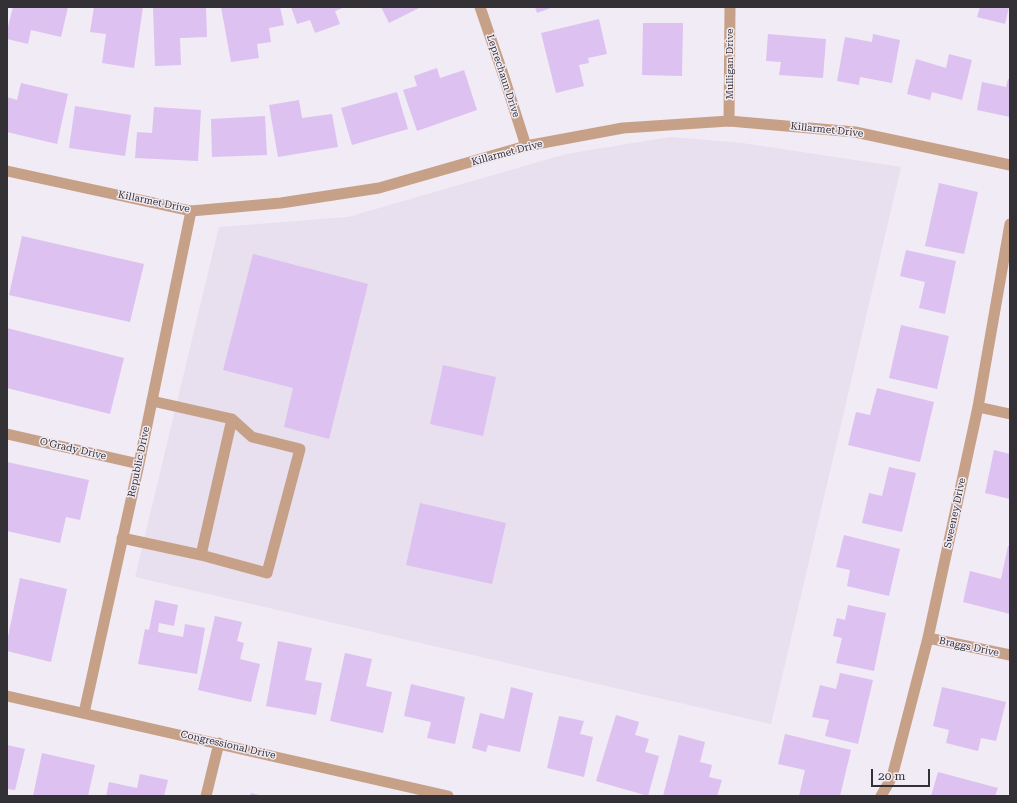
<!DOCTYPE html>
<html>
<head>
<meta charset="utf-8">
<style>
  body { margin:0 }
  #map { position:relative; width:1017px; height:803px; overflow:hidden; background:#f1ebf5; font-family:"Roboto Serif",serif }
  canvas { display:block }
  .frame { position:absolute; inset:0; border:8px solid #333135; pointer-events:none }
  .scale { position:absolute; left:871px; top:769px; width:59px; height:18px; box-sizing:border-box; border:2px solid #333135; border-top:0; padding-left:5px; font-size:12px; line-height:14px; white-space:nowrap; color:#333135; -webkit-text-stroke:3px #f1ebf5; paint-order:stroke }
</style>
</head>
<body>
<div id="map">
<canvas width="1017" height="803"></canvas>
<div class="frame"></div>
<div class="scale">20 m</div>
</div>
<script>
const g = document.querySelector('canvas').getContext('2d');
g.lineJoin = 'round';
function paint(path, color) {
  g.fillStyle = color;
  g.fill(path, 'evenodd');
}
function strokePath(path, color, width, dash) {
  g.strokeStyle = color;
  g.lineWidth = width;
  g.lineCap = dash ? 'butt' : 'round';
  g.setLineDash(dash || []);
  g.stroke(path);
}
function write(font, color, halo, rows, align = 'center') {
  g.font = font + ' "Roboto Serif",serif';
  g.lineWidth = 3;
  g.setLineDash([]);
  g.textBaseline = 'middle';
  g.strokeStyle = halo;
  g.fillStyle = color;
  for (const [text, x, y, turn = 0] of rows) {
    g.save();
    g.translate(x, y);
    g.rotate((+turn || 0) * Math.PI / 180);
    g.textAlign = isNaN(turn) ? turn : align;
    if (halo) g.strokeText(text, 0, 0);
    g.fillText(text, 0, 0);
    g.restore();
  }
}
paint(new Path2D(`
  M670 137 742 143 901 167 771 724 135 577 219 227 348 217 566 154Z`), '#e8dfef');
paint(new Path2D(`
  M13 7H68L61 37 31 30 28 44 7 39V31Z
  M94 7H143L134 68 102 63 106 34 90 32Z
  M153 7H206L207 37 180 38 181 65 155 66Z
  M221 7H280L284 25 269 28 271 42 257 44 259 58 231 62Z
  M291 7H345L335 11 340 24 315 33 310 20 297 24Z
  M381 7H421L389 23Z
  M535 7H553L537 13Z
  M980 7H1009L1005 24 977 17Z
  M599 19 607 54 588 58 589 63 579 65 584 86 556 93 541 33Z
  M643 23H683L682 76 642 75Z
  M768 34 826 39 823 78 779 75 781 62 766 61Z
  M873 34 900 40 892 83 860 77 859 85 837 81 845 37 872 42Z
  M949 54 972 60 962 100 932 92 930 100 907 94 916 59 946 68Z
  M437 68 440 78 464 70 477 110 417 131 403 90 417 86 414 76Z
  M1008 79H1010V117L977 110 982 82 1006 87Z
  M21 83 68 94 57 144 7 132V97L17 100Z
  M397 92 408 129 352 145 341 108Z
  M299 100 302 118 332 114 338 147 278 157 269 105Z
  M75 106 131 115 125 156 69 148Z
  M154 107 201 110 198 161 135 158 137 132 152 133Z
  M265 116 267 155 212 157 211 119Z
  M939 183 978 192 964 254 925 246Z
  M22 236 144 264 130 322 9 295Z
  M906 250 956 261 945 314 919 308 925 282 900 276Z
  M253 254 368 284 329 439 284 427 293 388 223 370Z
  M901 325 949 336 937 389 889 378Z
  M7 328 124 358 110 414 7 388Z
  M443 365 496 377 483 436 430 424Z
  M877 388 934 402 920 462 848 445 856 412 870 415Z
  M994 450 1010 454V499L985 493Z
  M7 462 89 480 80 520 66 517 60 543 7 531Z
  M889 467 916 473 902 532 862 523 869 493 882 496Z
  M420 503 506 523 492 584 406 565Z
  M844 535 900 549 889 596 847 586 850 570 836 567Z
  M1008 546H1010V614L963 602 970 571 1001 579Z
  M20 578 67 589 51 662 7 651V642Z
  M155 600 178 605 174 626 159 623 158 632 183 637 185 624 205 628 197 674 138 664 145 629 149 630Z
  M848 605 886 613 874 671 836 663 842 638 833 636 837 618 845 620Z
  M215 616 242 622 237 641 244 643 240 659 260 664 251 702 198 690Z
  M278 641 312 648 305 680 322 683 316 715 266 706Z
  M345 653 372 659 366 686 392 692 383 733 330 721Z
  M840 673 873 680 858 744 825 736 829 720 812 717 820 685 836 689Z
  M411 684 465 697 455 744 427 738 431 722 404 716Z
  M511 687 533 693 520 752 488 745 486 752 472 748 480 713 504 719Z
  M942 687 1006 702 996 741 981 738 978 751 946 743 949 730 933 726Z
  M616 715 639 722 635 735 649 739 645 752 659 756 648 796 596 781Z
  M559 716 584 721 580 734 593 737 584 777 547 768Z
  M785 734 851 750 840 796H799L805 770 778 764Z
  M679 735 705 742 700 762 712 765 709 777 722 780 717 796H663Z
  M7 745 25 749 15 790 7 789Z
  M42 753 95 765 88 796H33Z
  M938 772 998 788 995 796H931Z
  M140 774 168 780 164 796H106L109 782 137 788Z
  M251 793 259 795V796H250Z`), '#ddc1f0');
strokePath(new Path2D(`
  M122 538 201 555 232 419 152 401
  M201 555 267 573 300 449 252 437 232 419`), '#c7a187', 11);
strokePath(new Path2D(`
  M480 7 504 77 526 146
  M729 121 730 7
  M978 407 1010 414
  M7 434 139 464
  M928 638 1010 655
  M7 696 448 796
  M84 713 139 464 191 211
  M206 796 219 743
  M881 796 892 777 928 638 978 407 1010 224`), '#c7a187', 11);
strokePath(new Path2D(`
  M7 171 191 211 281 203 379 188 526 146 623 128 729 121 855 132 1010 165`), '#c7a187', 11);
write('10px', '#333135', '#f1ebf5', [
  ["Mulligan Drive",730,64,-90],
  ["Leprechaun Drive",503,76,72],
  ["Killarmet Drive",827,130,6],
  ["Killarmet Drive",507,153,-15],
  ["Killarmet Drive",154,202,12],
  ["O'Grady Drive",73,449,13],
  ["Republic Drive",139,462,-78],
  ["Sweeney Drive",955,513,-78],
  ["Braggs Drive",969,647,12],
  ["Congressional Drive",228,745,13]
]);
</script>
</body>
</html>
